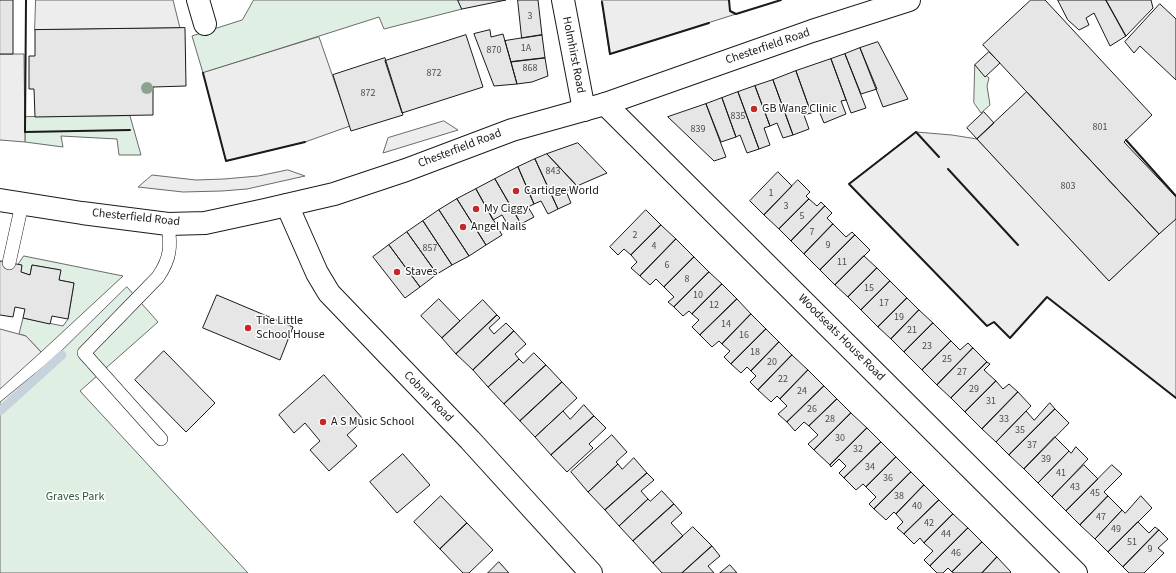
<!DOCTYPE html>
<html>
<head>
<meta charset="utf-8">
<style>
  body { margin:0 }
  canvas { display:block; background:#fff }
</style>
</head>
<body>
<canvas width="1176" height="573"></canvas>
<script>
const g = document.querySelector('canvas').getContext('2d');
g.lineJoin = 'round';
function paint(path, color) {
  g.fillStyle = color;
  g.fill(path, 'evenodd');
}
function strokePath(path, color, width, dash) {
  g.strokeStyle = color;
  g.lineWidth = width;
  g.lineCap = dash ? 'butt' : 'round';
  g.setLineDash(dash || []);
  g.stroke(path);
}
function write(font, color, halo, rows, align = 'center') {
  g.font = font + ' "Source Sans 3",sans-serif';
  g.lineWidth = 3;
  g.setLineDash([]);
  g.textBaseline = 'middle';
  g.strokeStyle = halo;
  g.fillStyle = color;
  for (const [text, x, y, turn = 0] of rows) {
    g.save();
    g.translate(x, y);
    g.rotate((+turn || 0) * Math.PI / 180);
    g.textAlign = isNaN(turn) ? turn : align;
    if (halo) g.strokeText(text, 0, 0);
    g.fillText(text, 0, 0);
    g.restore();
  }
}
const green = new Path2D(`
  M254 0H458L462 9 384 29 379 17 203 73 192 36 242 20Z
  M975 65 989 78 987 86 990 105 981 113 974 103Z
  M130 116 141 155H119L117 139 61 136 63 147 25 142V117Z
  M24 256 123 276 41 352 26 336 19 334 23 318 63 326 68 319 74 283 59 280 60 270 32 265 30 275 21 272 18 265Z
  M127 287 158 322 80 391 248 573H0V402L54 358Z`);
paint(green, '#e0efe3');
strokePath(green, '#6a6a6a', 1);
const parking = new Path2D(`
  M36 0H173L180 28 35 30Z
  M602 0H729L730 11 736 14 610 54Z
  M319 37 350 126 305 142 226 161 203 73Z
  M0 54H24L25 142 0 140Z
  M444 121 458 130 383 153 388 138Z
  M916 132 952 135 977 139 1109 281 1176 218V398L1047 297 1010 338 994 322 987 326 849 184Z
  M288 170 305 176 247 189 222 191 183 192 138 187 152 175 196 180 224 179 258 176Z
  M0 329 26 336 41 352 0 389Z`);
paint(parking, '#ededed');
strokePath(parking, '#6a6a6a', 1);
strokePath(new Path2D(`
  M0 411 62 355`), '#c6d2dc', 9);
const building = new Path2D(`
  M0 0H13V54H0Z
  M458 0H506L462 9Z
  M518 0H538L542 35 522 38Z
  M1031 0H1045L1152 115 1124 142 1176 197V219L1159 234 983 45Z
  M1058 0H1106L1126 36 1110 46 1094 13 1086 18 1089 25 1079 30 1068 20Z
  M1106 0H1151L1153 8 1126 36Z
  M1160 4 1176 19V80L1140 46 1134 53 1125 42Z
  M185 28 186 86 153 87V115L35 117 34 89H29V56H35V30Z
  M490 30 491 37 503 34 517 84 494 86 474 34Z
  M466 35 483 87 402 113 385 61Z
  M542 35 545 58 511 62 505 41Z
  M878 42 908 99 883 107 860 48Z
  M860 48 877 89 861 94 845 54Z
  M989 52 1000 63 985 77 975 65Z
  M845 54 866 108 851 113 831 59Z
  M385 58 403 115 351 131 333 75Z
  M545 58 548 76 532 82 517 84 511 62Z
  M831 59 846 100 841 101 846 114 824 123 819 111 811 113 796 71Z
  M796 71 811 113 804 115 809 129 793 135 773 80Z
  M773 80 793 135 783 138 777 123 770 126 755 86Z
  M755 86 770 126 764 128 770 145 759 149 738 92Z
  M738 92 759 149 747 153 740 135 736 137 722 98Z
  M1027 92 1159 234 1109 281 977 139Z
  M722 98 736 137 721 142 706 104Z
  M706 104 726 157 714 161 668 117Z
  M984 112 994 123 977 139 967 128Z
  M578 143 607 173 577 186 547 154Z
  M547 154 577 186 566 191 571 203 558 209 535 159Z
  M535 159 558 209 548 214 541 201 534 204 518 167Z
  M518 167 534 204 528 207 534 217 521 224 495 179Z
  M778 172 792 186 764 215 750 201Z
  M495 179 521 224 511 230 502 215 493 220 476 189Z
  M798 180 810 192 806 196 809 199 779 229 764 215Z
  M476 189 502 235 486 245 457 199Z
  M457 199 486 245 469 256 439 210Z
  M809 199 817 206 821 202 825 206 791 241 779 229Z
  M825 206 832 213 827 218 833 224 804 254 791 241Z
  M439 210 469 256 452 265 423 221Z
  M646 210 661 225 631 255 624 249 618 255 610 247Z
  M423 221 452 265 437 274 407 232Z
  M833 224 846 237 852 232 855 235 820 270 804 254Z
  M661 225 676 239 640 276 631 268 637 262 631 255Z
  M407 232 437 274 420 287 389 245Z
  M855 235 870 250 835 285 820 270Z
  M676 239 694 257 664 287 656 279 650 285 640 276Z
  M389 245 420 287 405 298 373 257Z
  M864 256 877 268 848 297 835 285Z
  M694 257 709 272 674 307 668 302 674 297 664 287Z
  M0 261 22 265 21 272 30 275 32 265 61 270 59 280 74 283 68 319 52 316 50 324 23 318 25 309 15 307 13 317 0 315Z
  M877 268 890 281 861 310 848 297Z
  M709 272 722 284 692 314 689 311 683 316 674 307Z
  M890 281 907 298 878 327 861 310Z
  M722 284 737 299 700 335 692 327 699 320 692 314Z
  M217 295 293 327 280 360 203 328Z
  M907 298 919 310 891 339 878 327Z
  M439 299 460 321 442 338 421 316Z
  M737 299 751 314 722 344 719 341 712 347 700 335Z
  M483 300 497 315 456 354 442 338Z
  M919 310 933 323 904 352 891 339Z
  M751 314 766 329 731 364 724 357 730 351 722 344Z
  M497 315 500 318 489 328 494 334 506 323 514 331 473 370 456 354Z
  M933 323 951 341 922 370 904 352Z
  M766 329 779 342 751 371 747 367 741 373 731 364Z
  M514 331 526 344 515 354 519 359 488 387 473 370Z
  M951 341 960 350 968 343 973 348 937 385 922 370Z
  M779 342 792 355 758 390 750 382 756 376 751 371Z
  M973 348 987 362 951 398 937 385Z
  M164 351 215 403 186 432 135 380Z
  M534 353 546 365 504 404 488 387 519 359 523 363Z
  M792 355 808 370 780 399 777 396 771 402 758 390Z
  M987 362 990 364 984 370 996 381 965 412 951 398Z
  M546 365 562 382 520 421 504 404Z
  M808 370 824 386 787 422 778 414 787 406 780 399Z
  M324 375 364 420 347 435 357 446 329 471 310 450 320 441 305 423 294 433 279 415Z
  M996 381 1003 389 1009 384 1018 392 982 429 965 412Z
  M562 382 577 398 535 437 520 421Z
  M824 386 837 399 809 426 804 422 795 431 787 422Z
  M1018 392 1031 406 996 442 982 429Z
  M837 399 851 413 814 450 808 444 818 435 809 426Z
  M1050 403 1055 409 1009 455 996 442 1026 411 1034 420Z
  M584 405 594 416 551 455 535 437 563 411 570 419Z
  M1055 409 1069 423 1024 469 1009 455Z
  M851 413 867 428 830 465 814 450Z
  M594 416 606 428 589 444 593 448 567 472 551 455Z
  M867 428 881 442 844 478 839 473 846 466 839 459 831 467 830 465Z
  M612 435 627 452 616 462 618 464 588 492 571 472Z
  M1055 437 1069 451 1038 483 1024 469Z
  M881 442 896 457 866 487 863 484 856 490 844 478Z
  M1076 447 1088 459 1052 497 1038 483 1069 451 1071 453Z
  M403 454 430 485 397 513 370 482Z
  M896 457 911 472 874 509 869 504 876 497 866 487Z
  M634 458 647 473 605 510 588 492 618 464 622 469Z
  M1084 465 1098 479 1066 511 1052 497Z
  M1112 465 1122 474 1104 492 1108 496 1080 525 1066 511Z
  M911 472 924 485 896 514 894 512 886 520 874 509Z
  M647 473 654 480 641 491 648 499 619 526 605 510Z
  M924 485 939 500 904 534 897 528 903 522 896 514Z
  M662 491 674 504 633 541 619 526 648 499 650 501Z
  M441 496 467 523 440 549 414 522Z
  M1108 496 1122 510 1095 539 1080 525Z
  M1141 496 1152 508 1108 552 1095 539 1122 510 1125 513Z
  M939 500 953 514 924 543 920 538 914 544 904 534Z
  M674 504 682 513 671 523 683 536 653 563 633 541Z
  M953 514 968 528 930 566 924 560 933 551 924 543Z
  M1138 522 1149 533 1155 527 1159 530 1123 567 1108 552Z
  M467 523 493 550 469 573H463L440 549Z
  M693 527 712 546 682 573H662L653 563Z
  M968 528 982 542 952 572 948 568 943 573H937L930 566Z
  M1159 530 1168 539 1158 548 1164 553 1144 573H1129L1123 567Z
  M982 542 997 557 982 573H954L952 572Z
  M712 546 720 556 708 566 714 573H682Z
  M997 557 1011 572 1010 573H982Z
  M499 562 509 573H488Z
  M730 565 737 573H720Z`);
paint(building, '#e6e6e6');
strokePath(building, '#1a1a1a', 1);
const service = new Path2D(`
  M9 263 22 204
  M161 439 84 353 158 277C171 258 171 246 168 224`);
const minor = new Path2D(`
  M198 0 205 24
  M563 0 584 110
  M605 104 1076 573
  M287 205 317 273 329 293 470 440 591 573`);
const trunk = new Path2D(`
  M0 200 82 213 168 224 205 223 265 210 334 194 406 170 512 130 605 104 812 31 909 0`);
strokePath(service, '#1a1a1a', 14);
strokePath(minor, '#1a1a1a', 24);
strokePath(trunk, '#1a1a1a', 24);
strokePath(service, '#fff', 13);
strokePath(minor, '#fff', 22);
strokePath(trunk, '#fff', 22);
strokePath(new Path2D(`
  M26 0 25 132 130 130
  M729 0 730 11 736 14 781 0
  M602 2 610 54 709 23
  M203 73 226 161 305 142
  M1126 140 1176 196
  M939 157 916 132 849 184 987 326 994 322 1010 338 1047 297 1176 398
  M948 169 1018 245`), '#1a1a1a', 2);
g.fillStyle = '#8aa48f';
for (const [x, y] of [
  [147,88]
]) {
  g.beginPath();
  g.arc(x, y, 6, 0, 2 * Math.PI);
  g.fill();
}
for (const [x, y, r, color] of [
  [754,109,4,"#c62828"],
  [516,191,4,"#c62828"],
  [476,209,4,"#c62828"],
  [463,227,4,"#c62828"],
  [397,272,4,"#c62828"],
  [248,328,4,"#c62828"],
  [323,422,4,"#c62828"]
]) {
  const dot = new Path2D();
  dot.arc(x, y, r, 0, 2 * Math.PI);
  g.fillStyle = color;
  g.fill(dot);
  strokePath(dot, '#fff', 1.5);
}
write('10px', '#4d4d4d', null, [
  ["3",530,17],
  ["1A",526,49],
  ["870",494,51],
  ["868",530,69],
  ["872",434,74],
  ["872",368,94],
  ["835",738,117],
  ["801",1100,128],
  ["839",698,130],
  ["843",553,172],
  ["803",1068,187],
  ["1",771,194],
  ["3",786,207],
  ["5",802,217],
  ["7",812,233],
  ["2",635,236],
  ["9",828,246],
  ["4",654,247],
  ["857",430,249],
  ["11",842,263],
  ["6",667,266],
  ["8",687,280],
  ["15",869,289],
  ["10",698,296],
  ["17",884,304],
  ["12",714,306],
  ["19",899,318],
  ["14",726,325],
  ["21",912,331],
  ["16",744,336],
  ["23",927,347],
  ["18",755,353],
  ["25",947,360],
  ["20",772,363],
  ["27",962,373],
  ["22",783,380],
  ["29",974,390],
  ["24",802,392],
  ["31",991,402],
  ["26",812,410],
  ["28",830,420],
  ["33",1004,420],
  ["35",1020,431],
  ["30",840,439],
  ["37",1032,446],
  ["32",858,450],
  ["39",1046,460],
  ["34",870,468],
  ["41",1061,474],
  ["36",888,479],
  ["43",1075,488],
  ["45",1095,494],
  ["38",899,497],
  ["40",917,507],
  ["47",1101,518],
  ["42",929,524],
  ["49",1116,530],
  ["44",946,535],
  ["51",1132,543],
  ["9",1150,550],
  ["46",956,554]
]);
write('12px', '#1a1a1a', '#fff', [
  ["Chesterfield Road",768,47,-19],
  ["Holmhirst Road",573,55,79],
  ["Chesterfield Road",460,149,-21],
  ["Chesterfield Road",136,218,6],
  ["Woodseats House Road",841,338,45],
  ["Cobnar Road",428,397,46]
]);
write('12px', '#1a1a1a', '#fff', [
  ["GB Wang Clinic",762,109],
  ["Cartidge World",524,191],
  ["My Ciggy",484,209],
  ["Angel Nails",471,227],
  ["Staves",405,272],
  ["The Little",256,321],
  ["School House",256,335],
  ["A S Music School",331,422]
], 'left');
write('12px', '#2b5a34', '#fff', [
  ["Graves Park",75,497]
]);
</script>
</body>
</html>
